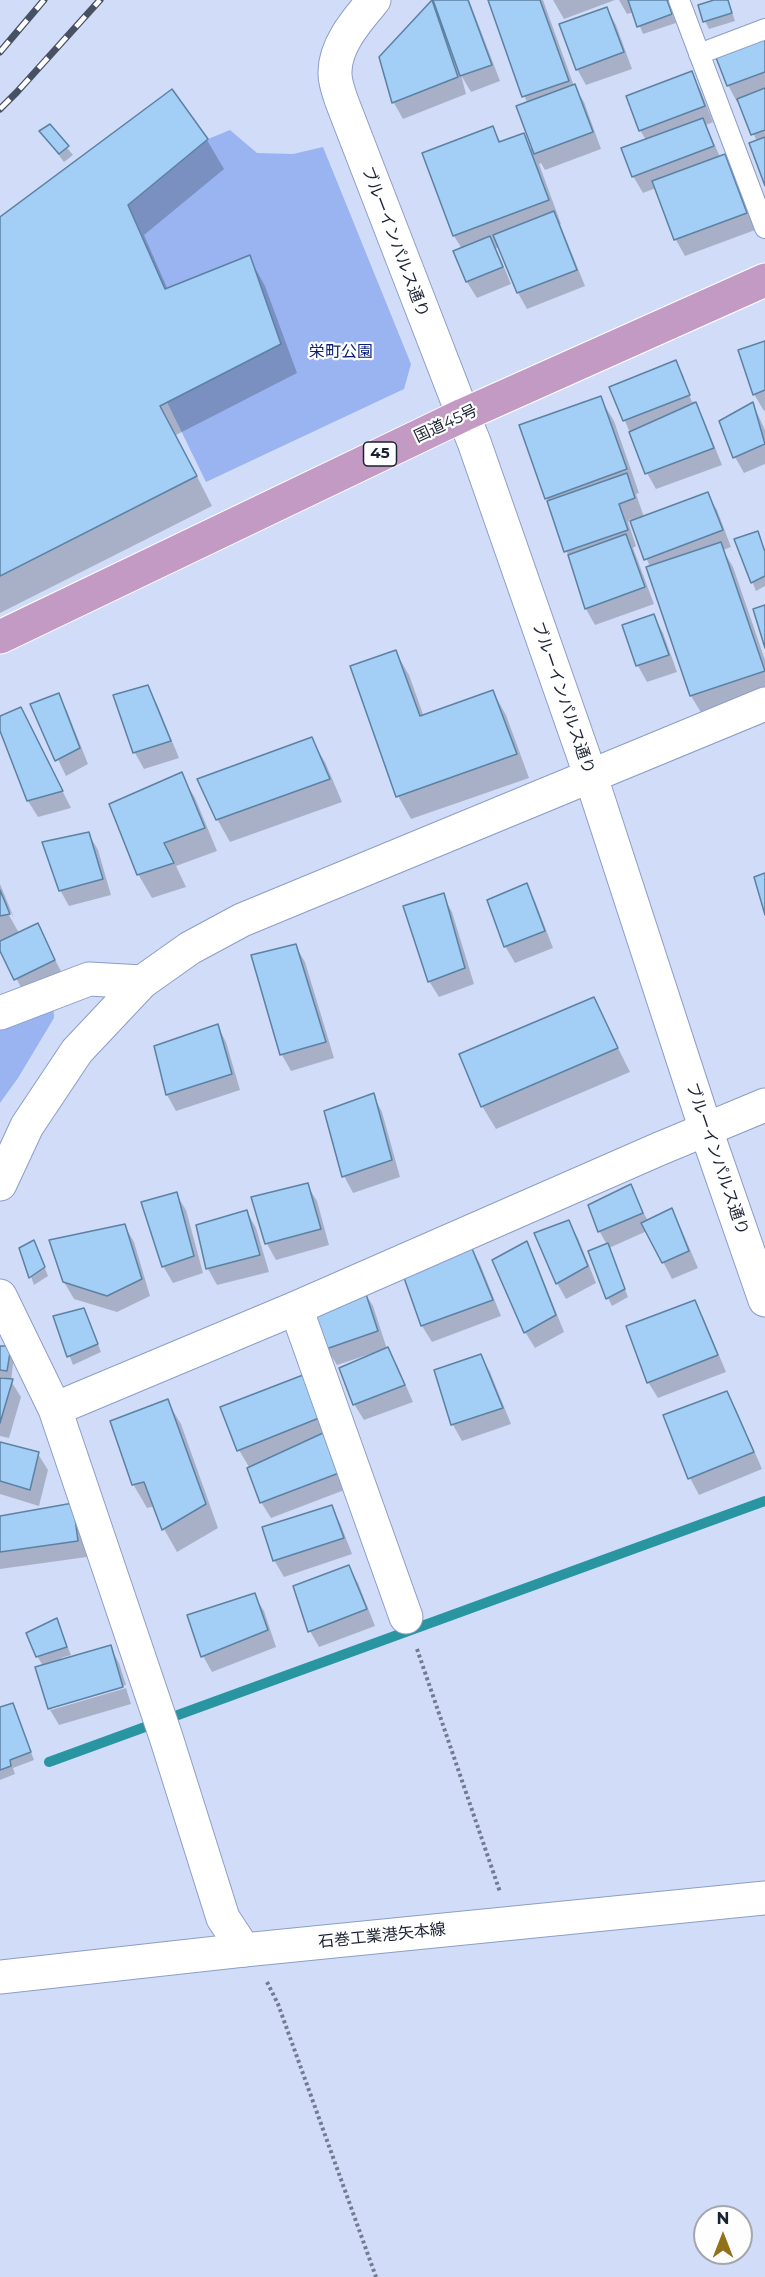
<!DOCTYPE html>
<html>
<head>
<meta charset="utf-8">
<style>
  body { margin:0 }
  #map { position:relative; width:765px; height:2277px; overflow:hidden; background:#d1ddf8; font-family:Montserrat,sans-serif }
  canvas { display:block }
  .north { position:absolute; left:693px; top:2205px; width:60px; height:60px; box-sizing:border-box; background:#fefefe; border:2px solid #a3a6ac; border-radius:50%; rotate:0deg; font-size:16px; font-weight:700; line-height:24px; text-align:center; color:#1b2232 }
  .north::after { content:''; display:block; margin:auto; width:21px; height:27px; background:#937119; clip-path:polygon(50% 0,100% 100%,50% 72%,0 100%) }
</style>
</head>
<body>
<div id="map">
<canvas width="765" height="2277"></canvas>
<div class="north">N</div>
</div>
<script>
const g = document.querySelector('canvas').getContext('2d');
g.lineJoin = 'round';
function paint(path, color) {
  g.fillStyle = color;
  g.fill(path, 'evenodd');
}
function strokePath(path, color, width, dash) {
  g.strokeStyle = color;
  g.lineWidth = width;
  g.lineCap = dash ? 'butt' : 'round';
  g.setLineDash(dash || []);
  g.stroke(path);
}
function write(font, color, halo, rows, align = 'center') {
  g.font = font + ' Montserrat,"Noto Sans JP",sans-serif';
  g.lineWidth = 4.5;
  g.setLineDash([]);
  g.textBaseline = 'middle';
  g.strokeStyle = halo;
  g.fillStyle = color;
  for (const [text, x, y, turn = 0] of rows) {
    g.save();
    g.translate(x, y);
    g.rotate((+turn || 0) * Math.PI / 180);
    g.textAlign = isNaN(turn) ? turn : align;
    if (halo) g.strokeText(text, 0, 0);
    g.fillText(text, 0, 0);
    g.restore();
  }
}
paint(new Path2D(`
  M230 130 257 153 293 154 323 147 411 364 404 389 206 482 167 402 281 344 250 256 165 289 128 205 208 139Z
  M53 998 54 1018 18 1078 0 1103V1028Z`), '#99b4f1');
paint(new Path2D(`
  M435 0H469L500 81 471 92 461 75 466 94 403 119 394 103 380 57 431 2 439 15Z
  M490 0H543L574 86 584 102 601 149 545 170 541 163 539 164 561 224H560L585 286 527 309 518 293 500 247 496 248 511 284 477 298 467 282 455 252 462 249 454 236 424 154 493 128 501 143 523 134 531 149 533 148 527 103Z
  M553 0H615L564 19Z
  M619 0H667L676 23 643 34 634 12 627 14Z
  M719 0H728L735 21 709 29 705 21Z
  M607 9 616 25 632 69 586 85 577 69Z
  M765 38V182L757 142 740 101 737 102 728 85Z
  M691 73 700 89 713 122 706 125 720 157 724 156 734 172 755 230 685 256 676 240 656 188 643 193 633 176 646 140 640 130Z
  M49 126 73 155 64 162 41 132Z
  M207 140 224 169 144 235 168 290 249 257 265 286 297 373 176 435 212 506 0 613V219Z
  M765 343V410L764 411 754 394Z
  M676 362 684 377H682L692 402 694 401 704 420 722 465 656 489 647 473 611 388Z
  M600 398 614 421 639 493 636 494 644 517 707 494 717 510 731 547 723 550 733 567 765 660V699L705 719 691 696 648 568 650 567 630 519 628 522 636 546 633 548 654 604 595 625 586 609 571 560 566 551 547 498Z
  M753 404 765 430V464L744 473 735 457Z
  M757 533 765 551V586L756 591 736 540Z
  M654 616 663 633 677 672 647 682 638 666 624 626Z
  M395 651 409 675 424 717 493 692 506 715 529 778 411 819 398 796Z
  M147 687 157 704 179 758 144 769 135 753 115 696Z
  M58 695 67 711 88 764 66 776 32 705Z
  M0 718 29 725 71 808 38 817 28 801 0 727Z
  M311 739 325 762 342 802 230 842 217 819Z
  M181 774 195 798 217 851 176 866 186 887 152 898 138 874Z
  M88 833 98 850 111 895 69 906 60 890Z
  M0 884 14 918 7 906 5 908 19 933 37 925 64 977 25 995 0 947Z
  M526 885 535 901 553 948 515 963 505 946Z
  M443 895 452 912 474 984 439 997 429 981Z
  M295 945 305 962 334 1058 291 1071 282 1055 253 956Z
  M593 998 630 1072 496 1129 482 1106Z
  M217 1025 226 1042 240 1090 176 1111 167 1095Z
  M373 1095 382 1112 400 1177 353 1193 344 1176 326 1112Z
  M307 1185 317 1201 329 1245 276 1260 267 1244 253 1198Z
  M630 1186 648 1221 671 1209 680 1226 698 1268 672 1279 647 1231 609 1248 628 1297 612 1306 608 1298 607 1245 600 1232 590 1206Z
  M176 1194 186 1210 203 1273 173 1283 163 1266Z
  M247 1212 256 1228 269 1272 217 1285 208 1269 198 1226Z
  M569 1222 578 1238 596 1283 566 1299 557 1283Z
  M124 1225 134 1242 150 1296 117 1312 74 1299 64 1282Z
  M526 1243 535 1259 564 1332 535 1348 525 1332Z
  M471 1247 480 1264 501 1316 432 1342 422 1326 405 1276Z
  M21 1249 38 1250 48 1276 34 1285Z
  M363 1290 373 1306 387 1349 397 1365 413 1402 364 1420 354 1404 373 1353 337 1365 327 1349Z
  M695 1302 704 1319 726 1372 658 1398 648 1382Z
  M55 1318H88L101 1352 73 1365Z
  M0 1347 14 1356 11 1381 21 1397 9 1438 0 1436V1380H4V1377H0Z
  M481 1356 490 1372 511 1424 462 1441 453 1425 435 1371Z
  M302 1377 347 1489 271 1518 261 1502 249 1467 239 1450Z
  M727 1393 736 1409 762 1469 699 1495 690 1478 665 1416Z
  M167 1401 181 1424 218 1528 177 1552 164 1529 155 1506 147 1508 133 1484Z
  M0 1444 38 1454 48 1470 39 1506 0 1494Z
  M331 1507 340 1523 352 1554 284 1577 274 1560Z
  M0 1517 82 1521 87 1557 0 1569Z
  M348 1567 358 1583 375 1626 319 1647 310 1631Z
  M254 1595 264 1611 276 1647 212 1672 203 1656Z
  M57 1620 71 1655 61 1658 62 1661 110 1647 119 1663 126 1685 51 1707V1710L126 1688 131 1704 59 1725 49 1708 43 1666 37 1656Z
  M13 1704 34 1760 13 1768 15 1774 0 1780V1709Z`), '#0003');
strokePath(new Path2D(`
  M49 1762 765 1501`), '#2895a1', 10);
const building = new Path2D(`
  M432 0 458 77 392 103 379 57Z
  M433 0H468L492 65 460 76Z
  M488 0H540L569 81 522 97Z
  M628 0H667L672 14 637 27Z
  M714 0H728L732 13 703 22 698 5Z
  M607 7 624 52 576 70 559 24Z
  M765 37V72L727 86 715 55Z
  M692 71 705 106 639 131 626 96Z
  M575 84 593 132 534 154 516 106Z
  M765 88V130L751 135 737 99Z
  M172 89 208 139 128 205 165 289 250 255 281 344 160 406 197 476 0 576V217Z
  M703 118 714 146 632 177 621 148Z
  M50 124 69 146 59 154 39 131Z
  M493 126 499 142 524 133 549 200 453 236 422 153Z
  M765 137V186L749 143Z
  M725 154 747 213 674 240 652 181Z
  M554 211 577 270 517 293 493 235Z
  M490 236 503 267 466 282 453 251Z
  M765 341V390L753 395 738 350Z
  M676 360 690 395 623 421 609 387Z
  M601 396 627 469 545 499 519 425Z
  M696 402 714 448 645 474 629 432Z
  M753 402 765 444 733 458 719 421Z
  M627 473 635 498 619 504 628 530 564 552 547 501Z
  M708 492 723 530 644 560 630 521Z
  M758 531 765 552V576L751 583 734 539Z
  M626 534 645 587 585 609 568 555Z
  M721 542 765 671 690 696 646 567Z
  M765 605V648L753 609Z
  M654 614 669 655 636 666 622 625Z
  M396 650 420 716 493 690 517 754 396 797 350 666Z
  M148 685 171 741 133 753 113 695Z
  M59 693 80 748 55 761 30 704Z
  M21 707 63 791 27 801 0 731V716Z
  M312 737 330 779 216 820 197 779Z
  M182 772 205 828 164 843 174 863 137 875 109 804Z
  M89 832 103 879 59 891 42 842Z
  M765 873V915L754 877Z
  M527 883 545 931 504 947 487 900Z
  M0 890 10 914 0 916Z
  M444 893 465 968 428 982 403 906Z
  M38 923 55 960 14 980 0 951V941Z
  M296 944 326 1042 280 1055 251 955Z
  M594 997 618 1048 481 1107 459 1054Z
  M218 1024 232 1074 166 1095 154 1046Z
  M374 1093 392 1160 342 1177 324 1111Z
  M308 1183 321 1229 265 1244 251 1197Z
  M631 1184 643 1213 598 1232 588 1205Z
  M177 1192 194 1256 162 1267 141 1202Z
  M672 1208 689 1251 662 1263 641 1223Z
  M247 1210 260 1255 206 1269 196 1225Z
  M569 1220 588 1266 556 1284 534 1233Z
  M125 1224 142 1279 107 1296 63 1282 49 1240Z
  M34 1240 45 1267 29 1278 19 1248Z
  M527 1241 556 1315 524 1333 492 1260Z
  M608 1243 625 1289 606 1299 588 1251Z
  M471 1246 493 1300 421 1326 403 1275Z
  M364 1288 378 1331 326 1349 309 1310Z
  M695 1300 718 1355 647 1383 626 1326Z
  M84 1308 98 1344 67 1357 53 1316Z
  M0 1346H11L7 1371 0 1370Z
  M388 1347 405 1385 353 1405 339 1368Z
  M481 1354 503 1408 451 1425 434 1370Z
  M303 1375 319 1418 237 1451 220 1407Z
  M0 1378 13 1379 0 1423Z
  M727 1391 754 1452 688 1479 663 1415Z
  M168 1399 206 1504 162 1530 144 1482 132 1485 110 1421Z
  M323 1433 339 1473 260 1503 247 1468Z
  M0 1442 39 1452 30 1490 0 1481Z
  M73 1503 78 1541 0 1552V1516Z
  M332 1505 344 1538 273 1561 262 1527Z
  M349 1565 367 1609 308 1632 293 1586Z
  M255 1593 268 1630 201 1657 187 1615Z
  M57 1618 67 1647 36 1657 26 1633Z
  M111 1645 123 1687 48 1709 35 1667Z
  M13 1703 31 1752 10 1760 11 1766 0 1770V1707Z`);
paint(building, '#a3cef5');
strokePath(building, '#5c81a2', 1.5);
const service = new Path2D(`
  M679 0 765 228
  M699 54 765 29`);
const minor = new Path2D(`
  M0 1296 55 1409 166 1737 223 1918 244 1950
  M296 1308 406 1617
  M55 1409 296 1308 659 1149 765 1105`);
const tertiary = new Path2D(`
  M463 415 474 442 591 777 706 1130 765 1300
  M0 1013 89 979 142 982
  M0 1184 27 1126 77 1051 142 982 190 948 242 920 765 704`);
const secondary = new Path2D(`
  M374 0C357 20 334 46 335 74 335 83 339 93 342 102L463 415
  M0 1977 244 1950 765 1898`);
const trunk = new Path2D(`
  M0 637 463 415 765 280`);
strokePath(service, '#8b9ec7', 22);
strokePath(minor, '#8b9ec7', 35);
strokePath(tertiary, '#8b9ec7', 35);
strokePath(secondary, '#8b9ec7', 35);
strokePath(trunk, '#fff', 35);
strokePath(new Path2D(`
  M417 1649 500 1892
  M267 1982 278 2004 376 2277`), '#727b91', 4, [3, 3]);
strokePath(service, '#fff', 20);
strokePath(minor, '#fff', 33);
strokePath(tertiary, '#fff', 33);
strokePath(secondary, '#fff', 33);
strokePath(trunk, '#c39ac4', 33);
const rail = new Path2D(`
  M0 52 44 0
  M0 109 17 92 100 0`);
strokePath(rail, '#485063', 7);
strokePath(rail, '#fefefe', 4.5, [14]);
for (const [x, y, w] of [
  [380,454,33]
]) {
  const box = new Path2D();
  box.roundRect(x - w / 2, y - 12, w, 24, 4.5);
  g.fillStyle = '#fefefe';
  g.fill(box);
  strokePath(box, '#1b2232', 1.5);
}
write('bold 15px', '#1b2232', null, [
  ["45",380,454]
]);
write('16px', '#1b2232', '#fefefe', [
  ["ブルーインパルス通り",395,242,69],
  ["国道45号",446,424,-25],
  ["ブルーインパルス通り",563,698,71],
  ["ブルーインパルス通り",717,1159,71],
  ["石巻工業港矢本線",382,1936,-6]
]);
write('16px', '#0b2178', '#fefefe', [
  ["栄町公園",341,352]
]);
</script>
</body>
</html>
